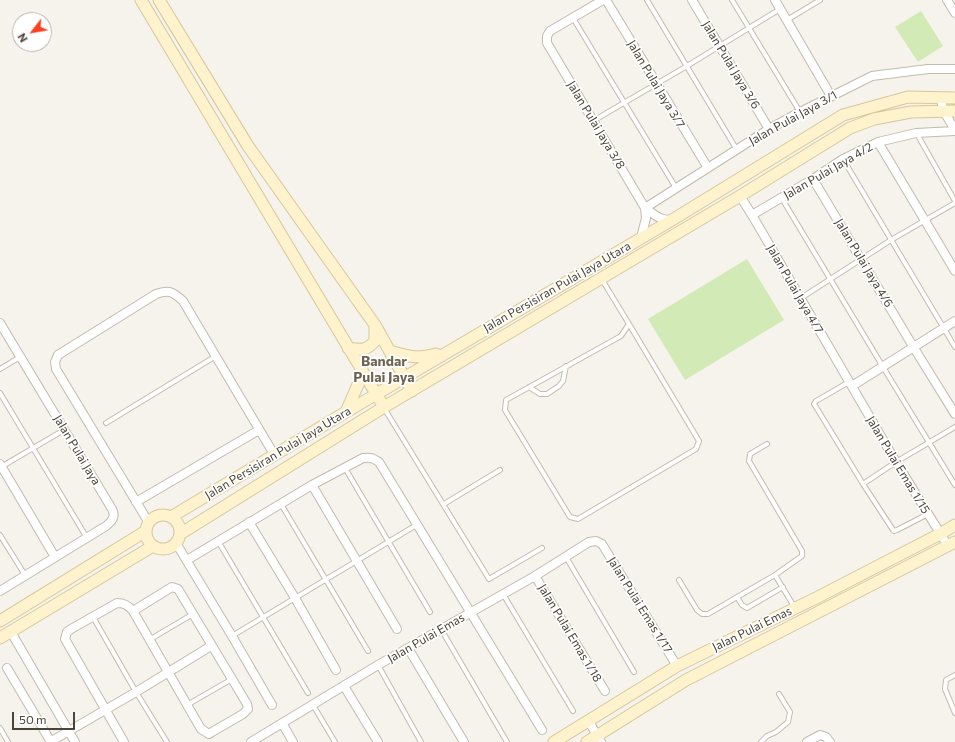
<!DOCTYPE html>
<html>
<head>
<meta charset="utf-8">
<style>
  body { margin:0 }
  #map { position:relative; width:955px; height:742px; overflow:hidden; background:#f6f3ec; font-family:Commissioner,sans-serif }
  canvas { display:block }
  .north { position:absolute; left:12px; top:12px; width:40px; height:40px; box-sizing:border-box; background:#fff; border:1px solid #b7b4b0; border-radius:50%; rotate:239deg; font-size:11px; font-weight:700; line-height:16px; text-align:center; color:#4b4439 }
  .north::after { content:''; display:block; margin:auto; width:14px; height:18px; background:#fc3f1d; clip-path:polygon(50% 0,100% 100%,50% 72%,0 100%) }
  .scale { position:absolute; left:12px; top:712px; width:63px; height:18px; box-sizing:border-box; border:2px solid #4b4439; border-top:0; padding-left:5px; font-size:12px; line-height:14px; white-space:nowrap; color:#4b4439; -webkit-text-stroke:3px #fff; paint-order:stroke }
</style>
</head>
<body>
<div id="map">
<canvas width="955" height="742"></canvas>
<div class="north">N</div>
<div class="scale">50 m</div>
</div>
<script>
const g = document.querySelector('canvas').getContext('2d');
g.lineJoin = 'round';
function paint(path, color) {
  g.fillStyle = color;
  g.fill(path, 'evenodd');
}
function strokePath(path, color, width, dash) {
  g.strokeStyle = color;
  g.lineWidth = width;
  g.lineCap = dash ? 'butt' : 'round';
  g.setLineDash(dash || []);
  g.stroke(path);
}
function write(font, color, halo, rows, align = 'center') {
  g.font = font + ' Commissioner,sans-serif';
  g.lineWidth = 3.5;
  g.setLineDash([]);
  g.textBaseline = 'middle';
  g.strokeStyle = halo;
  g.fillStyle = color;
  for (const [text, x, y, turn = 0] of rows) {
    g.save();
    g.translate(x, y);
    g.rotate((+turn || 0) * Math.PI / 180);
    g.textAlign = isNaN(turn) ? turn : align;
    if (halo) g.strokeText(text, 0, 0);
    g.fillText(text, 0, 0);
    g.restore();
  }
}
paint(new Path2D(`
  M921 11 943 46 918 62 895 27Z
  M747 259 784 320 685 380 648 319Z`), '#d2eab5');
const lane = new Path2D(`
  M647 0 737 150
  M732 0 800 112
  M573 18 676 188
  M787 20 820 0
  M593 121 687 66 780 9
  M917 134 955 201
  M843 159 955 347
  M781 197 883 367 955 485
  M601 278 629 324 621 336 506 400 505 410 570 517 578 519 696 449 699 441 629 324
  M801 298 891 240 955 203
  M0 369 20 357
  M849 382 816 401 814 404 816 407 863 484 893 530 894 531 897 530 928 514
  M529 387 540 394H547L559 386 563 381 566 366
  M0 393 87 538
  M384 408 489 579 542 548
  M106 423 216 356
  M767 444 750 454 749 461 802 551V556L775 575 795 608
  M1 467 64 430
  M345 468 430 612
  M863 484 896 462 955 427
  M281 504 368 651
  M444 504 500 470
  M0 535 25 575
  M218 541 308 693
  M566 557 634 672
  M679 580 697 610 702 614H708L775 575
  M503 594 573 711
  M737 597 742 605 747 608 783 587
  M93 617 136 692 167 742
  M441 629 507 742
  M232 636 418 524
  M149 640 193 614
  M378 665 421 742
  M955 675 946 680 945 689 955 713
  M187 705 232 679
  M313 705 335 742
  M0 728 8 742
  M761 742 767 736 776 732 788 722 790 712 779 694`);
const street = new Path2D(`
  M603 0 550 31 547 36V43L645 208C656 215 658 220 672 220
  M606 0 708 168
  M692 0 769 129
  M775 0 831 96
  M947 0 955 13
  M941 98 943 110 955 130
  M878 142 955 271
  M813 179 914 348 955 414
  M740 196 752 215 896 462 948 546
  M645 208 769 129 800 112 872 76 928 69H955
  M752 215 813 179 843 159 878 142 916 133 955 131
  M641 238 646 218 645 208
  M0 323 112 509C116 517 112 521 106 526L0 591
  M852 386 955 321
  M0 464 55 557
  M312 485 397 629
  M136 502 259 430
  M249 522 295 598 336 670
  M149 523 56 369 55 362 58 355 156 294C169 289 173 292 183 301L275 456
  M176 543 232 636 272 705
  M187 560 312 485 363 458C370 457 373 458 379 462L542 730
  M535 576 605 691
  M11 632 75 742
  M408 648 464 742
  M7 668 51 742
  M344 686 378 742
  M588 720 601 742
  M282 723 293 742
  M50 742 136 692 211 646
  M124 742 65 639 67 632 71 629 117 603C124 603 128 605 133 611L201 729 209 734 212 732 243 714 248 709 247 704 178 589 172 587 133 611
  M251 742 378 665 535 576 589 542 596 541 602 544 677 666
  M807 742 820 735 826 737 830 742`);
const secondary = new Path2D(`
  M141 0 384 407
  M159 0 248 146 375 325 412 391
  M348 348C362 350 366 351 375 341V326
  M390 351C409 357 417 359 436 354
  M346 412 363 373
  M146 532a17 17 0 1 1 34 0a17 17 0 1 1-34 0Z
  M171 517 346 412 672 220 843 115 908 97 955 98
  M180 534 384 407 740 196 850 128 874 119 911 112 955 111
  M0 621 146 531
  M0 638 153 546
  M554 742 677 666 818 597 940 534 955 525
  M587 742 686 680 955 542`);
strokePath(lane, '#c2bbae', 6);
strokePath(street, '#c2bbae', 10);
strokePath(secondary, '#d6c79b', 13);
strokePath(lane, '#fff', 4);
strokePath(street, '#fff', 8);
strokePath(secondary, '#fff3cd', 11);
write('12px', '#4b4439', '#fff', [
  ["Jalan Pulai Jaya 3/6",731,65,59],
  ["Jalan Pulai Jaya 3/7",656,84,59],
  ["Jalan Pulai Jaya 3/1",793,118,-29],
  ["Jalan Pulai Jaya 3/8",596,125,59],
  ["Jalan Pulai Jaya 4/2",828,171,-30],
  ["Jalan Pulai Jaya 4/6",864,263,59],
  ["Jalan Persisiran Pulai Jaya Utara",557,287,-30],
  ["Jalan Pulai Jaya 4/7",795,289,60],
  ["Jalan Pulai Jaya",77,450,59],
  ["Jalan Persisiran Pulai Jaya Utara",278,453,-31],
  ["Jalan Pulai Emas 1/15",898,465,59],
  ["Jalan Pulai Emas 1/17",640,605,58],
  ["Jalan Pulai Emas",752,629,-26],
  ["Jalan Pulai Emas 1/18",570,633,59],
  ["Jalan Pulai Emas",426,638,-30]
]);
write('bold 14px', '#6e6250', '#fff', [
  ["Bandar",384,361],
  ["Pulai Jaya",384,377]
]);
</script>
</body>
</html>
